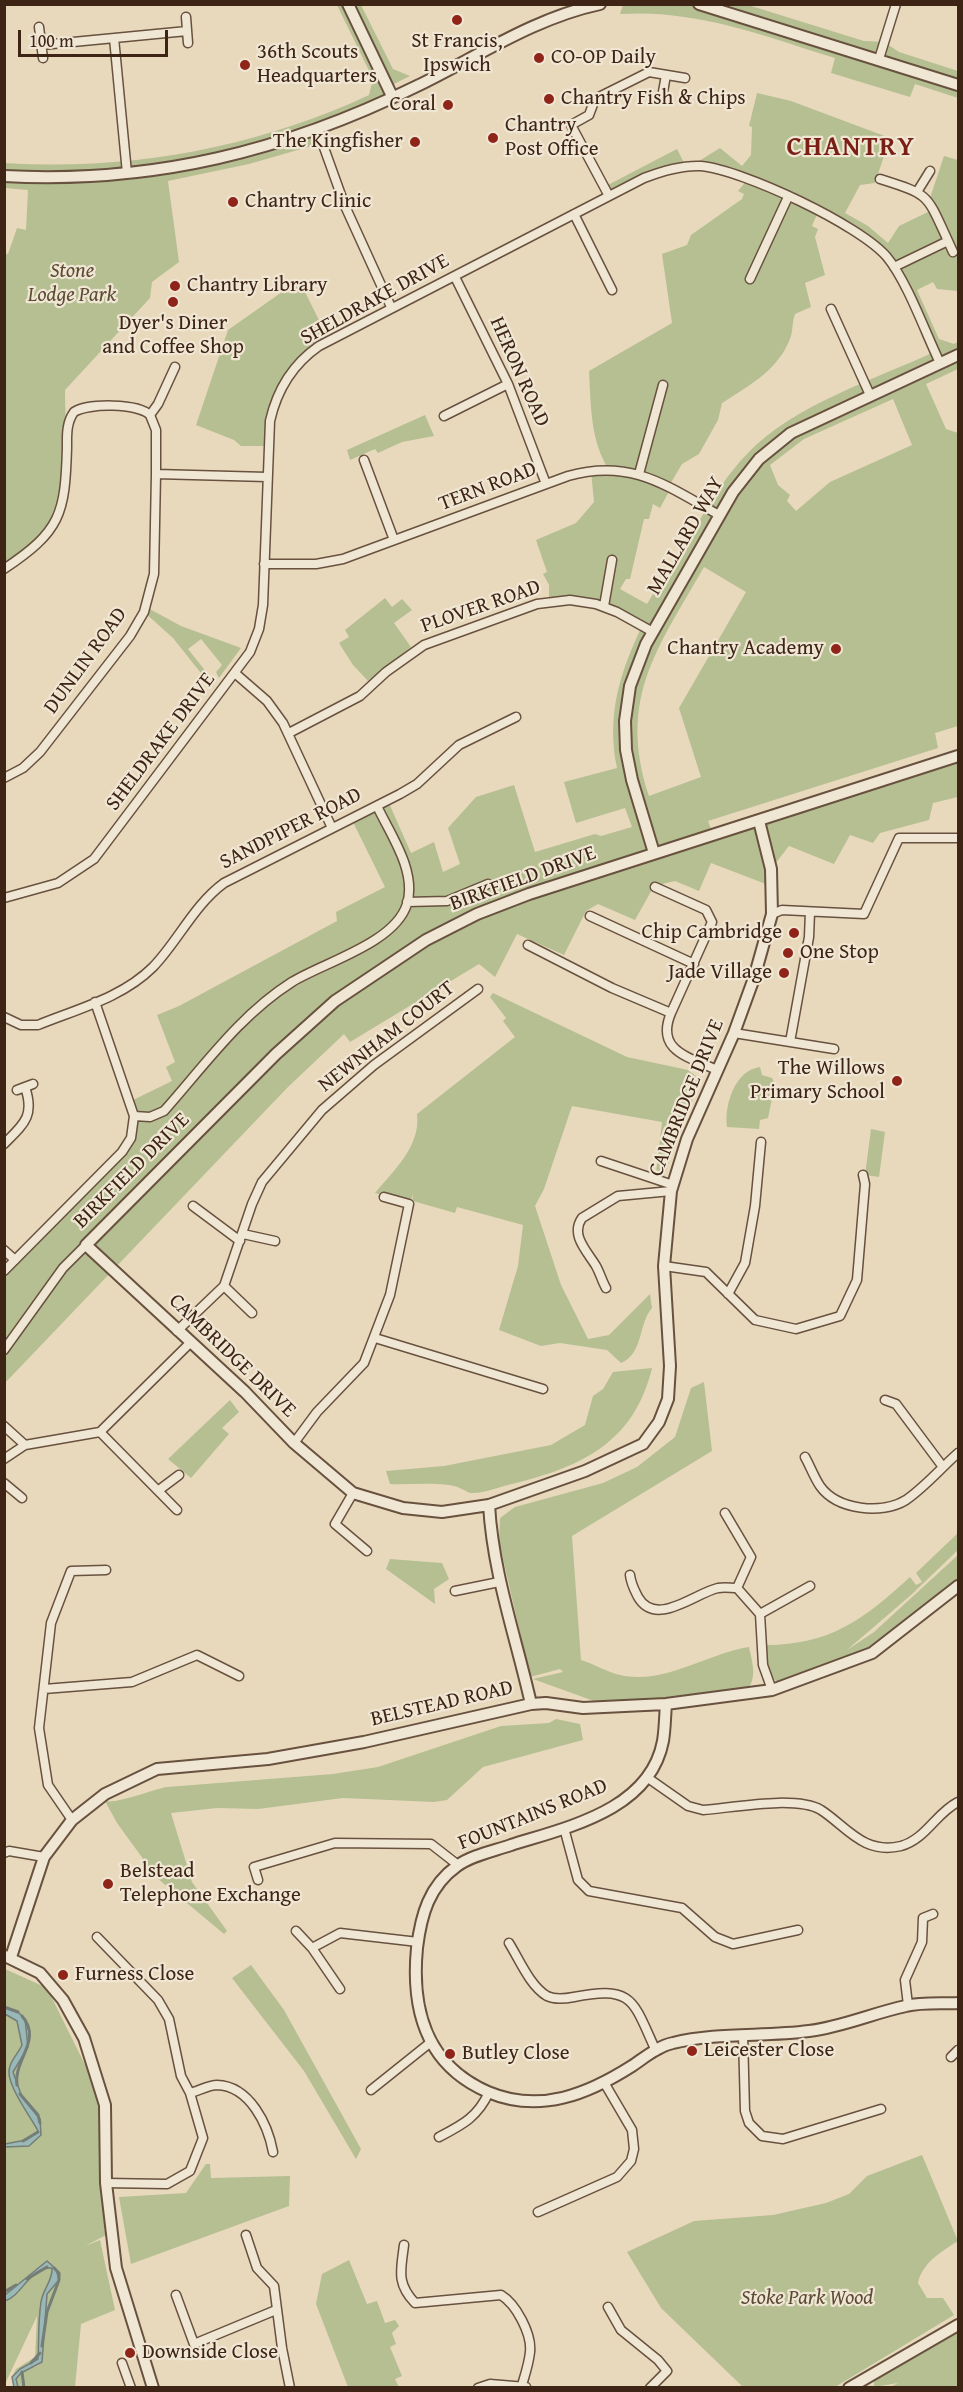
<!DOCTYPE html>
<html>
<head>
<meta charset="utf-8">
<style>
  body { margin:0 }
  #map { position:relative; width:963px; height:2392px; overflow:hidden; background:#e8d9bd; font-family:"Gentium Book Plus",serif }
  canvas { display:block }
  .frame { position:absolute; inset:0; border:6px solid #3e2414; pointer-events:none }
  .scale { position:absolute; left:18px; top:30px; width:150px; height:27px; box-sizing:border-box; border:3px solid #3e2414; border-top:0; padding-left:8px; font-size:18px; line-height:21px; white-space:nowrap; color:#3e2414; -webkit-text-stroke:4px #f0e6d4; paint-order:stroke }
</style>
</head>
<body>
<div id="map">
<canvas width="963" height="2392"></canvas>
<div class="frame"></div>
<div class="scale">100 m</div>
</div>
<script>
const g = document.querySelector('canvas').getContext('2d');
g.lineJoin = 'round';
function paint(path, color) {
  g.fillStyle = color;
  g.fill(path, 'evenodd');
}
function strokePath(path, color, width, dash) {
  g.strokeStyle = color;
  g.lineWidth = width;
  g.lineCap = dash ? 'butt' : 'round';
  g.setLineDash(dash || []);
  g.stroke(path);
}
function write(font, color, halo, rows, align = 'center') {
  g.font = font + ' "Gentium Book Plus",serif';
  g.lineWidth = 4.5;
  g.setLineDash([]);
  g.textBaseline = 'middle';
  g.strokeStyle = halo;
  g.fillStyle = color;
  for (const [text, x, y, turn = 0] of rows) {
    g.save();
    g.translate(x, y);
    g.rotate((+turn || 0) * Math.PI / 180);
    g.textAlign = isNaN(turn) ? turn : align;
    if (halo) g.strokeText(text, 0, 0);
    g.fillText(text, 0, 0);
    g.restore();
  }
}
paint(new Path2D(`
  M337 5H361L393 69 410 76 388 87 392 96 318 131 322 143 249 164 168 181 179 262 152 282 150 298 65 390C65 428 72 487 53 520 43 540 21 552 5 564V253L8 254 17 228 26 230 28 190 5 188 4 163C129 171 256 148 369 95L373 79Z
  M623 5H748L864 41 884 42 899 52 958 71V98L915 84 910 97 831 73 835 58C764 36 696 9 620 14Z
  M757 93 791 101 890 138 875 183 860 185 845 213 868 226 888 243 899 226 930 211 929 201 944 156 958 160V291L937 289 933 282 917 290 939 339 954 344 958 342V369L926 384 946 429 958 433V726L935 733 938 748 708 821 713 834 958 756V797L933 803 929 820 880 833 873 843 850 835 834 864 789 846 771 869V886L711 863 699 891 675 881 654 886 635 920 598 904 586 911 564 955 517 934 495 977 479 964 350 1042 344 1034 287 1088 5 1383V1271L128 1143 131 1101 172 1081 166 1067 175 1062 157 1015 179 1006 337 921 336 912 385 887 351 818 388 801 411 853 434 842 443 872 460 864 448 828 476 797 514 785 535 852 595 834 601 836 632 827 625 808 576 823 564 782 617 768C606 716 620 672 642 626L604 606 549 601V585L543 574 547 572 536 540 576 523 594 502 591 471 609 470C590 440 591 405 589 371L672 323 662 254 687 245 691 235 742 199 744 194 738 191 748 179 691 166 720 148 742 166 751 155 752 127 749 126ZM818 212 885 254 934 352C874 380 793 405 747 454 710 492 684 551 658 597L653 594 647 604 620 589 626 579H630L644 519H649L653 504 660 508 671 488 669 486 682 464 699 454 718 420 722 403C750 385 780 369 791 336 793 329 792 322 795 314L811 307 805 283 825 275 815 237 818 229 812 226ZM893 399 912 445 830 482 796 511 787 501 790 495 778 485 770 465 804 439ZM704 567 746 592 679 708 701 777 649 796C617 698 658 648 704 567Z
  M677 149 686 167 674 168 609 196 604 187Z
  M299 280 329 340 312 351 277 397 268 446H241L234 440 196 425 228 330Z
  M425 415 434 436 402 442 378 453 375 449 350 460 347 450Z
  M385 598 392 607 402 599 412 610 394 623 411 647 368 681 353 665 339 643 349 637 345 630Z
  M146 607 181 626 241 648 219 678 216 672 222 665 201 639 188 649 215 683 212 687 173 638 144 612Z
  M493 993 627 1057 688 1070 697 1077 698 1085 661 1184 655 1181 662 1122 572 1106 544 1189 535 1206 561 1285 588 1339 609 1335 650 1294 652 1308C638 1324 644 1353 621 1363L607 1350 560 1343 541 1346 499 1330 518 1266 523 1225 457 1207 455 1213 413 1201 412 1204 413 1194 410 1203 375 1193C394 1170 421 1146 417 1114L515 1037 503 1021 506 1018 490 997Z
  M760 1067 762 1075 772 1078 775 1084 768 1118 760 1120 759 1129 727 1127C724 1105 735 1070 760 1067Z
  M871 1129 885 1132 879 1177 865 1175Z
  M652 1368C634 1443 581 1467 512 1484 501 1486 483 1494 471 1493 466 1492 460 1487 454 1486 434 1482 410 1485 390 1484L386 1471 444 1466 551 1445 585 1425 593 1396 603 1389 613 1372Z
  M704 1382 712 1451 572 1536 581 1660C594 1664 607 1672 620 1675 665 1685 705 1654 749 1647 753 1666 758 1679 744 1694L616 1709 533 1679 563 1672 560 1669 530 1677 499 1541 500 1518 515 1507 603 1483 637 1467 675 1437 691 1388Z
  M230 1400 239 1412 222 1428 229 1434 191 1478 168 1459Z
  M958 1533V1550L911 1595 847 1650 874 1632 958 1555V1584C926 1612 895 1645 856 1665 834 1677 808 1681 784 1686L769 1676 762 1645C829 1646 863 1620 910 1577L916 1585 922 1582 916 1573Z
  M390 1559 442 1563 449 1579 434 1589 435 1604 386 1569Z
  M556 1719 580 1724 583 1740 483 1767 447 1800 434 1802 343 1798 258 1809 217 1808 171 1813 192 1882 227 1931 224 1934 157 1878 117 1823 105 1801C117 1804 151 1790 167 1787L333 1774 378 1767 501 1726 549 1723Z
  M251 1965 284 2010 361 2149 356 2159 304 2071 232 1978Z
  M5 1969 47 1988 105 2105 110 2233 85 2246 100 2240 115 2310 81 2324 75 2387H18L16 2379 21 2373 39 2365 46 2300 40 2309 38 2359 20 2369 12 2377 16 2369 35 2357 37 2316 5 2384Z
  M922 2155 958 2241C942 2251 922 2263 918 2283L927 2298H943L954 2315 835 2387H743L661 2308 627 2252 694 2221 773 2215 826 2203 849 2194 867 2176Z
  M206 2164H210L211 2178 290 2176 289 2206 131 2264 119 2197 186 2193Z
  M349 2260 367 2304 377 2301 385 2323 395 2320 399 2326 392 2333 396 2344 390 2347 402 2376 395 2379 399 2387H348L316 2304 322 2274Z
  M958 2332V2387H890L898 2383 874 2387V2380Z`), '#b5bf92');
const water = new Path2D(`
  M5 2007 17 2011 25 2019 28 2047 13 2072 22 2097 40 2119 41 2135 29 2146 5 2147V2144L26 2140 38 2131C31 2117 3 2081 10 2066 12 2059 19 2052 22 2045L17 2021 5 2014Z
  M47 2261 56 2269 59 2280 47 2294 42 2362 21 2373 16 2379 18 2387H14L12 2377 20 2369 38 2359C39 2340 38 2321 41 2302 43 2289 53 2280 52 2268 29 2267 23 2295 5 2301V2295Z`);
paint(water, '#99b9b9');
strokePath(water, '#757d77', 1.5);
strokePath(new Path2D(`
  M4 2007 18 2012
  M17 2085C13 2060 43 2040 22 2016
  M20 2094 38 2115 40 2123
  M23 2141 38 2132
  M27 2279 47 2267
  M4 2292 16 2285
  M42 2346 47 2312 59 2280V2273L54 2268
  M31 2363 40 2353
  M22 2372 24 2388`), '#757d77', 3);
const minor = new Path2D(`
  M186 17 188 43
  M39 27 43 58
  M114 38 127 173
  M42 45 187 31
  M879 59 896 4
  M663 92 666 75
  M318 131 345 206 391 307
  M880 179C930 195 926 193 948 241
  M917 192 930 171
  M609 196 571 125 589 115 595 99 649 72 685 78
  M574 214 612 290
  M894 267 948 241 953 252
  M455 277 508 384 546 484
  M750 279 788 197
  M831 309 870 395
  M444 416 508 384
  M364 460 394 540
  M156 474V430L150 415 158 404 175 367
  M639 474 663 385
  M264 564H316L343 559 568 476C631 458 667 486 719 515
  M4 569C61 531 65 514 67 448 67 436 66 423 74 412 88 403 138 403 150 415
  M604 606 612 560
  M236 674 267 701 283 723 332 828
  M289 733 360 696 386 672 424 645 537 604 570 600 596 604 617 612 653 632
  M4 778 23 768 40 752 130 636 144 612 154 574 156 474 267 477
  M655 887 706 910 712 922 671 1013
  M4 898 58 883 94 859 250 652 259 629 263 605 270 421C277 390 293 364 319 346L644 178C662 171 681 165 701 166 743 170 860 225 887 257 908 283 925 332 940 363
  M407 902 447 901 488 884
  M772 914 782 910 864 914 899 838H958
  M590 916 694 964
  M528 945 612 988 671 1013C655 1051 689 1057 717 1070
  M95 1002 134 1116
  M4 1017 21 1025H38C77 1009 122 998 153 967 178 941 194 905 224 883L400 794 417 784 459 745 516 717
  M734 1033 834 1049
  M790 1042 809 937 810 912
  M17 1090 33 1084
  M4 1144C24 1124 35 1116 25 1087
  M601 1161 673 1185
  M193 1206 240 1241
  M243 1234 275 1241
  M4 1250 15 1260
  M664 1266 706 1272 755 1320 796 1329 840 1316 857 1280 865 1184 863 1175
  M4 1271 122 1152 131 1138 134 1116 150 1117 164 1111C204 1066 240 1015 292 982 325 962 395 943 407 904 417 871 390 834 377 806
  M224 1286 252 1313
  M606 1288C602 1281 600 1273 596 1266 587 1251 570 1235 582 1218L618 1196 671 1191
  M728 1294 745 1263 755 1206 761 1142
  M177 1331 224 1286 252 1204 262 1182 322 1110 374 1065 478 989
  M375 1338 543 1389
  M4 1350 63 1268 86 1245
  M885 1400 896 1404 943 1467
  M4 1426 25 1445
  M100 1432 177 1510
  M294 1443 317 1412 364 1363 390 1295 409 1204 384 1197
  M805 1457C810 1466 814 1477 820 1486 837 1510 882 1515 906 1500 925 1487 941 1468 958 1453
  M4 1459 25 1445 100 1432 190 1343
  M4 1483 22 1498
  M159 1490 179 1475
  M353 1493 335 1524 367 1551
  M725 1513 751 1557 737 1588 760 1614 763 1665 772 1690
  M630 1575C631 1584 634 1589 638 1597 656 1628 695 1593 718 1588 724 1587 731 1588 737 1588
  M455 1591 499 1582
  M760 1614 810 1586
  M44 1689 132 1682 197 1655 239 1676
  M648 1778 688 1806 703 1810C732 1808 795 1795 821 1810 846 1826 863 1855 901 1846 926 1839 936 1813 958 1802
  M72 1820 48 1785 39 1728 51 1623 71 1571 106 1570
  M564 1828 578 1880 589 1891 682 1908 715 1937 733 1944 798 1930
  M4 1853 9 1851 44 1857
  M258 1880 254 1867 335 1843 431 1844 458 1865
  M296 1931 312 1948
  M97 1937 158 2000 169 2019 181 2076 190 2093 203 2138 190 2171 167 2184 106 2183
  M509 1943C519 1959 530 1986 547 1996 555 2000 564 1999 574 1997 634 1985 633 2001 656 2051
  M340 1989 312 1948 340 1933 418 1942
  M908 2005 905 1980 922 1942 923 1918 933 1914
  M743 2035 745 2111 749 2123 762 2136 783 2139 881 2109
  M951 2057 958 2050
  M371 2090 431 2042
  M190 2093C198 2091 209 2085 217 2085 250 2086 268 2125 273 2152
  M439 2137C462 2125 478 2117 489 2092
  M538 2212 617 2177 631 2161 634 2149 632 2130 605 2084
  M246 2235 257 2268 274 2286 282 2348 290 2388
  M404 2245C401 2270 396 2283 415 2303L501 2295C516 2304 532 2334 530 2352 529 2363 525 2375 522 2385
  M176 2295 194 2344 276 2310
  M608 2307 621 2330 658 2360 667 2371 650 2388
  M122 2363 131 2388
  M478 2388 490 2384 526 2387`);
const tertiary = new Path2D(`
  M348 4 392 96
  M699 4 958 85
  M4 176C153 184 285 151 417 86 477 57 534 18 600 4
  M759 821 771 869 772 914 754 978 734 1033 687 1139 671 1191 664 1266 670 1366 668 1399 659 1422 643 1444 585 1471 489 1505 442 1512 403 1508 353 1493 294 1443 245 1392 86 1245 276 1054 335 1001 426 940 477 914 529 894 958 756
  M654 853 632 780 626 750 625 721 630 686 646 644 733 492 759 459 791 433 958 355
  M489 1505C493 1574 516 1637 531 1704
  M666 1704C665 1716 665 1729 663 1741 650 1810 568 1827 511 1845 494 1851 472 1855 457 1866 429 1886 421 1915 417 1948 411 2010 426 2065 488 2092 540 2114 588 2094 632 2066 644 2058 658 2046 673 2043 717 2032 764 2037 809 2031 842 2027 873 2013 906 2006 922 2002 942 2004 958 2003
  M5 1956 40 1973 63 2000 84 2038 105 2105 106 2183 116 2268 153 2388
  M11 1957 44 1857 72 1820 105 1794 157 1769 268 1759 364 1742 531 1704 546 1703 583 1708 666 1704 772 1690 872 1653 958 1586
  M849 2388 958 2325`);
strokePath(minor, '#68513e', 11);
strokePath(tertiary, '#68513e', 14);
strokePath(minor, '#f0e6d4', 8);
strokePath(tertiary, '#f0e6d4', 10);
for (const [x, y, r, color] of [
  [457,20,6,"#8f2418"],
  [539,58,6,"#8f2418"],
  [245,65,6,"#8f2418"],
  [549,99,6,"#8f2418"],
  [448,105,6,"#8f2418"],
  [493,138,6,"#8f2418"],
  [415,142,6,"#8f2418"],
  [233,202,6,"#8f2418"],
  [175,286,6,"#8f2418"],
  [173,302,6,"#8f2418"],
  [836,649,6,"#8f2418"],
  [794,933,6,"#8f2418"],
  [788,953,6,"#8f2418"],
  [784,973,6,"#8f2418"],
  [897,1081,6,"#8f2418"],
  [108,1884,6,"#8f2418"],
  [63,1975,6,"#8f2418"],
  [692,2051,6,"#8f2418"],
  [450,2054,6,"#8f2418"],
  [130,2353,6,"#8f2418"]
]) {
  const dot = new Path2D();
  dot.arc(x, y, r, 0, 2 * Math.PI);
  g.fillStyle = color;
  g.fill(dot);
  strokePath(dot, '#f0e6d4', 2);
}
write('21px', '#3e2414', '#f0e6d4', [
  ["St Francis,",457,42,"center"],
  ["Ipswich",457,66,"center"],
  ["36th Scouts",257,53],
  ["Headquarters",257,77],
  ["CO-OP Daily",551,58],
  ["Chantry Fish & Chips",561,99],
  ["Coral",436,105,"right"],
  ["Chantry",505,126],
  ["Post Office",505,150],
  ["The Kingfisher",403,142,"right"],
  ["Chantry Clinic",245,202],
  ["Chantry Library",187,286],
  ["Dyer's Diner",173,324,"center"],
  ["and Coffee Shop",173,348,"center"],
  ["Chantry Academy",824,649,"right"],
  ["Chip Cambridge",782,933,"right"],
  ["One Stop",800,953],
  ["Jade Village",772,973,"right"],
  ["The Willows",885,1069,"right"],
  ["Primary School",885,1093,"right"],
  ["Belstead",120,1872],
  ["Telephone Exchange",120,1896],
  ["Furness Close",75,1975],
  ["Leicester Close",704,2051],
  ["Butley Close",462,2054],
  ["Downside Close",142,2353]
], 'left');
write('italic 21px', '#5c4b34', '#f0e6d4', [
  ["Stone",72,272],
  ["Lodge Park",72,296],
  ["Stoke Park Wood",807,2299]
]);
write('21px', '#3e2414', '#f0e6d4', [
  ["SHELDRAKE DRIVE",375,300,-29],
  ["HERON ROAD",519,372,66],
  ["TERN ROAD",488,487,-21],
  ["MALLARD WAY",686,536,-60],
  ["PLOVER ROAD",481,607,-19],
  ["DUNLIN ROAD",86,661,-54],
  ["SHELDRAKE DRIVE",161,742,-53],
  ["SANDPIPER ROAD",291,829,-27],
  ["BIRKFIELD DRIVE",523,879,-20],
  ["NEWNHAM COURT",387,1037,-38],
  ["CAMBRIDGE DRIVE",687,1098,-68],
  ["BIRKFIELD DRIVE",132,1171,-45],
  ["CAMBRIDGE DRIVE",232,1356,44],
  ["BELSTEAD ROAD",442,1704,-13],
  ["FOUNTAINS ROAD",533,1815,-22]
]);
g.letterSpacing = '1.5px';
write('bold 27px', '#7a1f14', '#f0e6d4', [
  ["CHANTRY",851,148]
]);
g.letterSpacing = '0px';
</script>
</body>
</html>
